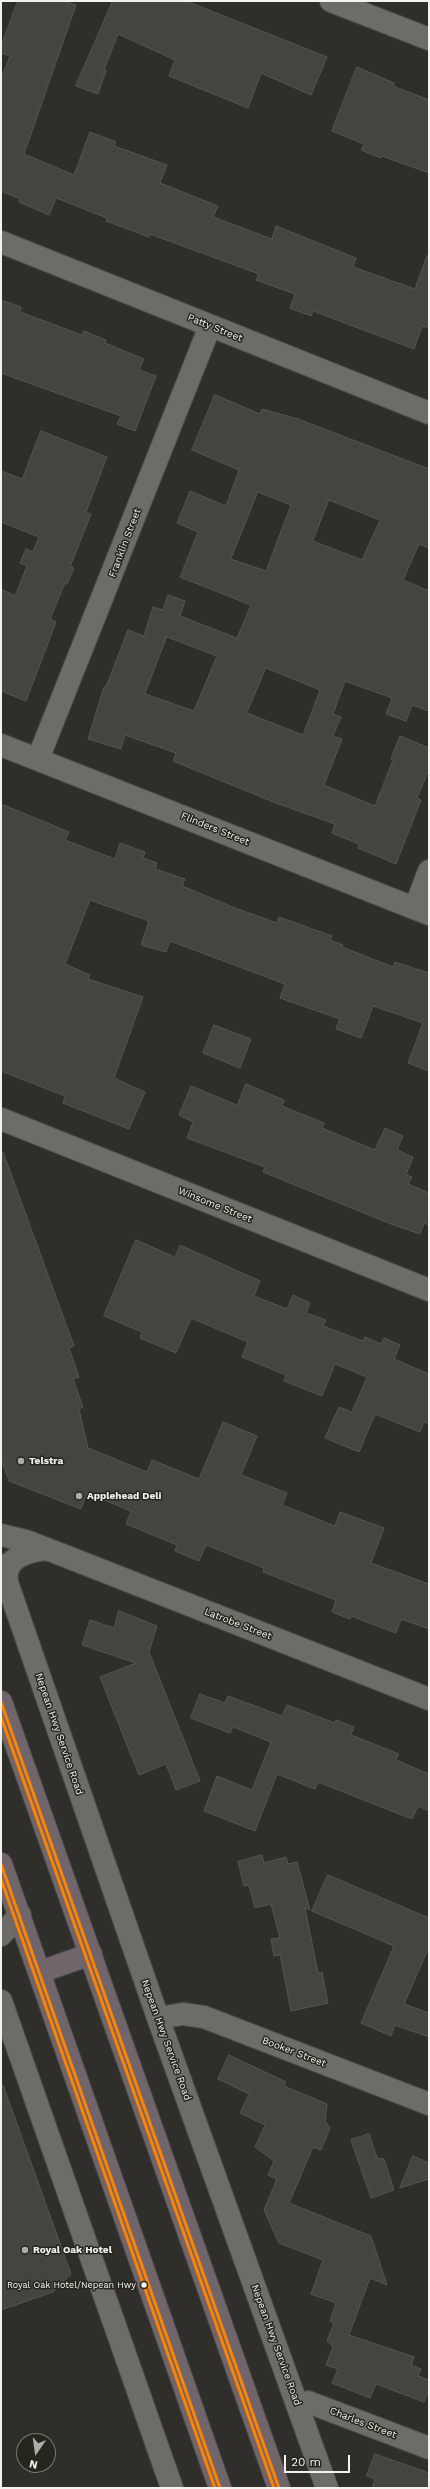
<!DOCTYPE html>
<html>
<head>
<meta charset="utf-8">
<style>
  body { margin:0 }
  #map { position:relative; width:430px; height:2489px; overflow:hidden; background:#2f2e2a; font-family:"Work Sans",sans-serif }
  canvas { display:block }
  .frame { position:absolute; inset:0; border:2px solid #f3f2ed; pointer-events:none }
  .north { position:absolute; left:16px; top:2433px; width:40px; height:40px; box-sizing:border-box; background:#27261e; border:1px solid #797871; border-radius:50%; rotate:193deg; font-size:11px; font-weight:700; line-height:16px; text-align:center; color:#f3f2ed }
  .north::after { content:''; display:block; margin:auto; width:14px; height:18px; background:#aeada9; clip-path:polygon(50% 0,100% 100%,50% 72%,0 100%) }
  .scale { position:absolute; left:284px; top:2455px; width:66px; height:18px; box-sizing:border-box; border:2px solid #f3f2ed; border-top:0; padding-left:5px; font-size:12px; line-height:14px; white-space:nowrap; color:#f3f2ed; -webkit-text-stroke:3px #27261e; paint-order:stroke }
</style>
</head>
<body>
<div id="map">
<canvas width="430" height="2489"></canvas>
<div class="frame"></div>
<div class="north">N</div>
<div class="scale">20 m</div>
</div>
<script>
const g = document.querySelector('canvas').getContext('2d');
g.lineJoin = 'round';
function paint(path, color) {
  g.fillStyle = color;
  g.fill(path, 'evenodd');
}
function strokePath(path, color, width, dash) {
  g.strokeStyle = color;
  g.lineWidth = width;
  g.lineCap = dash ? 'butt' : 'round';
  g.setLineDash(dash || []);
  g.stroke(path);
}
function write(font, color, halo, rows, align = 'center') {
  g.font = font + ' "Work Sans",sans-serif';
  g.lineWidth = 3;
  g.setLineDash([]);
  g.textBaseline = 'middle';
  g.strokeStyle = halo;
  g.fillStyle = color;
  for (const [text, x, y, turn = 0] of rows) {
    g.save();
    g.translate(x, y);
    g.rotate((+turn || 0) * Math.PI / 180);
    g.textAlign = isNaN(turn) ? turn : align;
    if (halo) g.strokeText(text, 0, 0);
    g.fillText(text, 0, 0);
    g.restore();
  }
}
const building = new Path2D(`
  M18 1H63L76 5 24 154 74 175 90 132 116 142 114 146 167 165 160 183 218 206 213 217 272 239 276 226 356 258 353 267 415 289 427 256H429V328L422 326 414 349 313 311 311 316 290 308 295 294 256 280 259 274 150 234 149 237 106 221 107 218 56 198 49 215 19 202 20 199 1 191V79L10 56 1 53V47Z
  M113 1H186L327 57 311 95 261 73 248 108 169 76 175 60 118 34 104 70 106 71 98 94 76 86Z
  M357 67 394 83 393 86 429 100V173L382 156 381 158 373 155 361 150 364 144 332 131Z
  M1 300 21 307 20 312 82 335 84 331 106 340 105 343 144 359 139 370 156 376 135 431 117 424 121 416 1 373Z
  M215 395 260 414 262 409 298 419 429 469V548L419 544 403 580 429 591V711L412 705 406 721 386 714 392 698 345 681 333 714 341 717 333 736 342 739 324 785 375 806 393 760 391 759 400 736 429 748V769L417 798 421 800 396 864 358 848 359 844 332 833 335 824 276 803 173 761 176 753 125 735 121 749 88 739 104 687H106L128 630 144 636 153 607 163 610 168 595 185 601 180 616 237 638 251 605 180 577 198 532 177 523 190 491 226 506 239 470 192 450ZM258 492 291 505 266 571 231 559ZM329 500 380 520 362 560 313 541ZM167 637 217 656 194 711 145 694ZM266 668 320 690 303 735 247 713Z
  M41 431 107 457 86 512 91 514 70 567 74 568 67 584 65 583 50 619 56 622 26 701 1 691V589L15 596 27 566 20 563 26 549 33 552 39 537 1 522V471L22 479Z
  M1 804 69 832 65 840 115 859 120 843 145 852 143 858 157 863 155 869 185 879 182 886 235 908 277 923 279 917 332 936 330 940 343 945 342 947 393 967 395 962 429 973V1071L408 1063 423 1023 373 1006 361 1038 336 1029 340 1019 280 998 285 984 170 941 166 952 141 945 149 921 90 900 65 964 90 975 88 979 143 997 114 1078 145 1092 129 1129 63 1103 65 1096 1 1071Z
  M214 1025 251 1039 240 1068 203 1053Z
  M246 1084 284 1100 282 1106 324 1123 322 1128 375 1150 385 1128 403 1136 397 1150 413 1157 406 1175 412 1177 408 1184 429 1193V1225L424 1223 420 1234 391 1224 263 1172 265 1167 187 1138 193 1122 179 1115 191 1086 237 1105Z
  M1 1152H3L74 1346 69 1348 79 1377 73 1379 83 1407 79 1409 88 1448 147 1472 152 1460 199 1479 223 1422 257 1436 241 1475 287 1493 282 1505 335 1526 340 1512 384 1528 371 1563 429 1584V1629L401 1619 396 1633 351 1616 350 1619 332 1612 336 1600 263 1572 264 1568 206 1545 199 1561 175 1551 177 1545 126 1524 131 1511 87 1493 81 1509 9 1481 1 1459Z
  M136 1240 175 1257 180 1245 260 1281 254 1296 287 1309 293 1295 310 1303 306 1313 326 1320 323 1326 363 1341 365 1337 381 1344 384 1338 400 1345 394 1359 429 1374V1424L424 1422 420 1432 375 1414 359 1452 325 1438 339 1407 352 1412 367 1377 335 1364 322 1396 284 1381 286 1375 242 1357 248 1342 191 1318 176 1353 140 1338 142 1332 104 1316Z
  M119 1611 157 1626 149 1652 200 1781 176 1790 166 1764 139 1775 100 1677 136 1663 82 1645 90 1620 114 1628Z
  M200 1694 225 1703 228 1696 282 1716 287 1705 335 1723 336 1720 354 1727 351 1735 399 1754 396 1760 429 1774V1811L418 1806 412 1819 318 1782 315 1789 277 1774 255 1831 204 1811 217 1776 252 1790 271 1742 233 1727 230 1733 191 1718Z
  M262 1855 264 1863 286 1857 288 1864 297 1862 310 1910 305 1908 318 1973 322 1972 328 2003 291 2011 280 1955 274 1956 271 1939 280 1938 271 1904 255 1908 249 1885 244 1886 238 1862Z
  M328 1875 429 1918V1947L404 2004 429 2013V2037L395 2025 391 2036 361 2023 394 1946 312 1911Z
  M229 2055 286 2082 284 2086 327 2104 325 2121 330 2128 321 2150 313 2147 289 2203 371 2236 387 2285 370 2278 349 2335 414 2357 411 2365 421 2369 418 2376 429 2380V2390L424 2402 376 2384 370 2398 332 2383 338 2369 326 2365 333 2346 327 2341 334 2323 330 2321 336 2303 311 2294 323 2260 279 2243 264 2210 277 2179 268 2175 274 2161 255 2147 265 2125 240 2113 249 2094 218 2079Z
  M1 2085H3L71 2274 53 2292 1 2310Z
  M369 2134 377 2158 384 2159 394 2190 371 2198 351 2140Z
  M413 2156 429 2163V2179L400 2188Z
  M375 2454 429 2473V2488H372L375 2479 367 2476Z`);
paint(building, '#444440');
strokePath(building, '#565552', 1);
const minor = new Path2D(`
  M331 1 429 39
  M1 242 429 413
  M1 745 429 914
  M38 759 210 326
  M415 908 429 871
  M1 1119 429 1290
  M1 1535 26 1541 65 1556 429 1699
  M1 1565 158 2018 327 2488
  M7 1582C3 1557 28 1551 47 1549
  M1 1935 20 1915
  M1 2001 172 2488
  M158 2018 183 2014 204 2017 429 2104
  M297 2405 308 2402 429 2448`);
const highway = new Path2D(`
  M1 1702 279 2488
  M1 1864 220 2488
  M40 1972 91 1954`);
strokePath(minor, '#4b4a47', 24);
strokePath(highway, '#4b4a47', 24);
strokePath(minor, '#6d6c69', 22);
strokePath(highway, '#6f656a', 22);
strokePath(new Path2D(`
  M1 1702 279 2488
  M1 1864 220 2488`), '#ff8200', 3);
strokePath(new Path2D(`
  M1 1717 274 2488
  M1 1879 215 2488`), '#ff8200', 3);
for (const [x, y, r, color] of [
  [21,1461,4,"#aeada9"],
  [79,1496,4,"#aeada9"],
  [25,2250,4,"#aeada9"],
  [144,2285,3.5,"#f3f2ed"]
]) {
  const dot = new Path2D();
  dot.arc(x, y, r, 0, 2 * Math.PI);
  g.fillStyle = color;
  g.fill(dot);
  strokePath(dot, '#27261e', 1.5);
}
write('9px', '#f3f2ed', '#27261e', [
  ["Royal Oak Hotel/Nepean Hwy",136,2285]
], 'right');
write('10px', '#f3f2ed', '#27261e', [
  ["Patty Street",215,328,22],
  ["Franklin Street",125,543,-69],
  ["Flinders Street",215,829,22],
  ["Winsome Street",215,1205,22],
  ["Latrobe Street",238,1624,21],
  ["Nepean Hwy Service Road",59,1734,71],
  ["Nepean Hwy Service Road",166,2040,70],
  ["Booker Street",294,2052,21],
  ["Nepean Hwy Service Road",276,2345,70],
  ["Charles Street",363,2423,21]
]);
write('bold 10px', '#f3f2ed', '#27261e', [
  ["Telstra",29,1461],
  ["Applehead Deli",87,1496],
  ["Royal Oak Hotel",33,2250]
], 'left');
</script>
</body>
</html>
